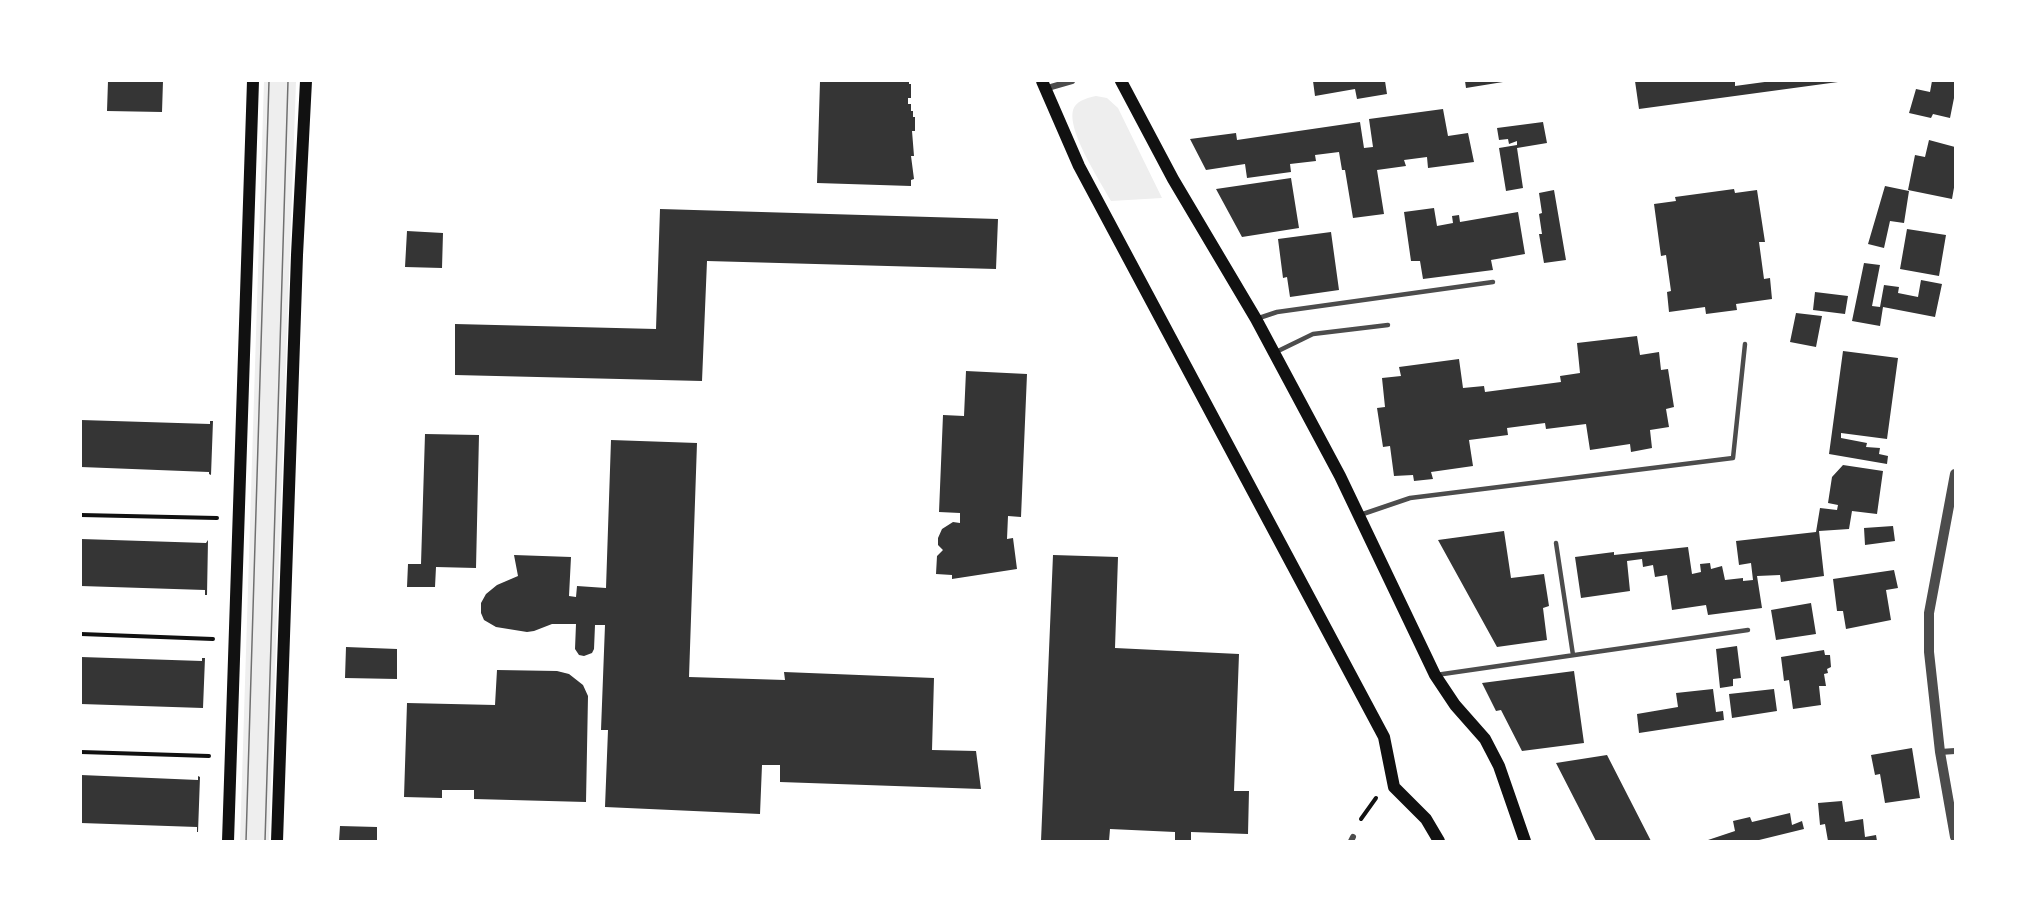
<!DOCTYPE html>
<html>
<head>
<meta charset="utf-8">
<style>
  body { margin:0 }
  #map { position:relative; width:2036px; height:922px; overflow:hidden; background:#fff; font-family:"Public Sans",sans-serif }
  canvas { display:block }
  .frame { position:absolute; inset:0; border:82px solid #fff; pointer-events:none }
</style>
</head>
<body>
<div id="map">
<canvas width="2036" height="922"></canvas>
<div class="frame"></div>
</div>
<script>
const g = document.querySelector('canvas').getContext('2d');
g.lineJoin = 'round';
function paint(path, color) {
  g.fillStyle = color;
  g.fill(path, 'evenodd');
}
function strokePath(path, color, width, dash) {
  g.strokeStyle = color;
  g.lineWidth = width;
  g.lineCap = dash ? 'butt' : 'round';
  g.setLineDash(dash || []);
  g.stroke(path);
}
paint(new Path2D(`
  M264 81H296L269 841H240Z
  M1096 96 1107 98 1118 108 1162 198 1111 201C1101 182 1062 124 1075 106 1079 100 1090 97 1096 96Z`), '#eee');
paint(new Path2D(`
  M108 81H163L162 112 107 111Z
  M820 81H909V84H911V98H908V104H911V111H913V117H915V131H912L914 156H911L914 179 911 180V186L817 183Z
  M1313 81H1385L1387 94 1357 99 1355 89 1315 96Z
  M1465 81H1502L1503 82 1466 88Z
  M1635 81H1735V86L1772 81 1838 82 1639 109Z
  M1932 81H1955V93L1950 118 1933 114 1931 118 1909 113 1916 89 1930 92Z
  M1443 109 1448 136 1468 133 1474 162 1428 168 1427 157 1404 160 1406 166 1377 170 1384 214 1353 218 1345 170H1342L1339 152 1315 155 1316 161 1290 164 1291 172 1247 178 1245 164 1206 170 1190 139 1236 133 1237 140 1360 122 1364 148 1373 147 1369 119Z
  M1543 122 1547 143 1517 148 1523 188 1506 191 1499 148 1517 145V141L1509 144 1508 139 1499 140 1497 128Z
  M1929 140 1955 147V182L1952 199 1908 190 1915 155 1925 157Z
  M1291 178 1299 228 1242 237 1216 189Z
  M1885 186 1909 191 1904 223 1890 221 1884 248 1868 244Z
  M1734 189 1735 193 1757 190 1765 242H1759L1764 279 1770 278 1772 299 1736 304 1737 310 1706 314 1705 307 1669 312 1667 292 1671 291 1666 255 1661 256 1654 204 1676 201 1675 197Z
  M1554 190 1566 260 1544 263 1539 234H1542L1539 214 1542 213 1539 193Z
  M1434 208 1437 226 1453 223 1452 216 1459 215 1460 222 1518 212 1525 254 1491 260 1493 270 1423 279 1420 261H1411L1404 212Z
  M660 209 998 219 996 269 707 261 702 381 455 375V324L656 329Z
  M1907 229 1946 235 1939 276 1900 269Z
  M407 231 443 233 442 268 405 267Z
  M1331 232 1339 290 1290 297 1287 277 1283 278 1278 239Z
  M1864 263 1880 265 1872 306 1880 307 1884 285 1899 287 1898 293 1918 297 1921 280 1942 284 1935 317 1883 307 1880 326 1852 321Z
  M1815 292 1848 296 1845 314 1813 310Z
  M1796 313 1822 316 1816 347 1790 342Z
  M1637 336 1640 355 1659 352 1661 370 1668 369 1674 407 1666 409 1669 427 1650 430 1652 448 1631 452 1630 444 1590 450 1586 424 1546 429 1545 423 1507 428 1508 435 1469 440 1473 466 1431 472 1433 479 1414 481 1413 475 1394 476 1390 446 1383 447 1377 408 1385 407 1382 378 1401 376 1399 367 1459 359 1463 388 1484 386 1485 392 1561 382 1560 376 1580 373 1577 343Z
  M1843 351 1898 358 1887 439 1841 433V438L1867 443 1866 447 1880 448 1879 454 1888 456 1887 464 1829 454Z
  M966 371 1027 374 1021 517 1008 516 1007 539 1013 538 1017 569 952 579V575L936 574 937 556 943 550 938 545V538L942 529 953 522 960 523V513L939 512 943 415 964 416Z
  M81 420 210 424V421H213L211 475 209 474V472L81 467Z
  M425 434 479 435 476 568 436 567 435 587H407L408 564H421Z
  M611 440 697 443 689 677 785 680 784 672 934 678 932 750 976 751 981 789 780 782V765H762L760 814 605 807 608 730H601L605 625H595L594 649 592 653 584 656 579 655 575 649 576 624H552L534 631 527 632 496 627 484 620 481 613V603L486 594 497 585 518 576 514 555 571 557 569 596 576 597 577 586 606 588Z
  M1843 465 1883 471 1877 514 1852 511 1849 529 1819 531 1824 576 1781 582 1780 575 1757 576 1762 608 1708 615 1706 605 1672 610 1667 575 1655 577 1653 565 1643 567 1642 559 1627 561 1630 591 1581 598 1575 557 1614 552V555L1688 547 1692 574 1701 572 1700 564 1710 563 1711 569 1722 566 1725 580 1743 578V581L1753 580 1751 563 1739 565 1736 541 1816 532 1820 508 1837 510 1838 505 1828 503 1832 477Z
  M1893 526 1895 541 1865 545 1864 528Z
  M1504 531 1511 578 1544 574 1549 606 1543 608 1547 640 1497 647 1438 540Z
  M81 539 206 543 208 540 207 595H205V590L81 586Z
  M1053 555 1118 557 1115 648 1239 654 1234 791H1249L1248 834 1191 832V841H1175V832L1110 829 1109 841H1041Z
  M1894 570 1898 588 1886 590 1891 620 1846 629 1843 611H1837L1833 579Z
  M1811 603 1816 634 1776 640 1771 610Z
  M1737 646 1741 678 1733 679V686L1720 688 1716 649Z
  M346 647 397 649V679L345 678Z
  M1824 650 1825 655H1830L1831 667 1827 669 1828 673 1824 674 1826 686H1819L1821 705 1793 709 1789 680 1784 681 1781 657Z
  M81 657 202 661V658H205L203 708 81 704Z
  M497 670 557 671 569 674 583 685 588 696 586 802 474 799V790H442V798L404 797 407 703 495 705Z
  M1574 671 1584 743 1522 751 1501 710 1496 711 1482 683Z
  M1713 689 1716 712 1723 711 1724 720 1639 733 1637 714 1678 707 1676 693Z
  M1774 689 1777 711 1732 718 1729 694Z
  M1912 748 1920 798 1885 803 1880 774 1875 775 1871 755Z
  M1607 755 1651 841H1596L1556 763Z
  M81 775 198 780V776L200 777 198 832H197V827L81 823Z
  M1842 801 1845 822 1863 819 1865 837 1876 835 1877 841H1828L1825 824 1820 825 1818 803Z
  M1790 813 1792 825 1802 821 1804 829 1755 841H1705L1735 831 1733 821 1750 817 1752 822Z
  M340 826 377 827V841H339Z`), '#353535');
strokePath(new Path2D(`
  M81 515 217 518
  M81 634 213 639
  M81 752 209 756
  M1361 819 1376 798`), '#111', 4);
strokePath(new Path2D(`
  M1256 319 1277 312 1493 282
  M1276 352 1313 334 1388 325
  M1360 515 1410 498 1733 458 1745 344
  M1556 543 1573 655
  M1436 675 1748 630`), '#4c4c4c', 4.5);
strokePath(new Path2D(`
  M1044 89 1072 81
  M1940 752 1955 751
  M1351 841 1353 837`), '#4c4c4c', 6);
strokePath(new Path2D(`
  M1955 474 1929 613V652L1940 752 1955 837`), '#4c4c4c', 10);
strokePath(new Path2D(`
  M1042 81 1079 166 1384 737 1394 787 1426 819 1439 841
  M1121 81 1173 179 1256 319 1340 476 1435 675 1455 705 1485 739 1499 766 1525 841
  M228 841 253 81
  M277 841 297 255 306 81`), '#111', 12);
strokePath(new Path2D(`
  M246 841 269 81
  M265 841 288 81`), '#707070', 1.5);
</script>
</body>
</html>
